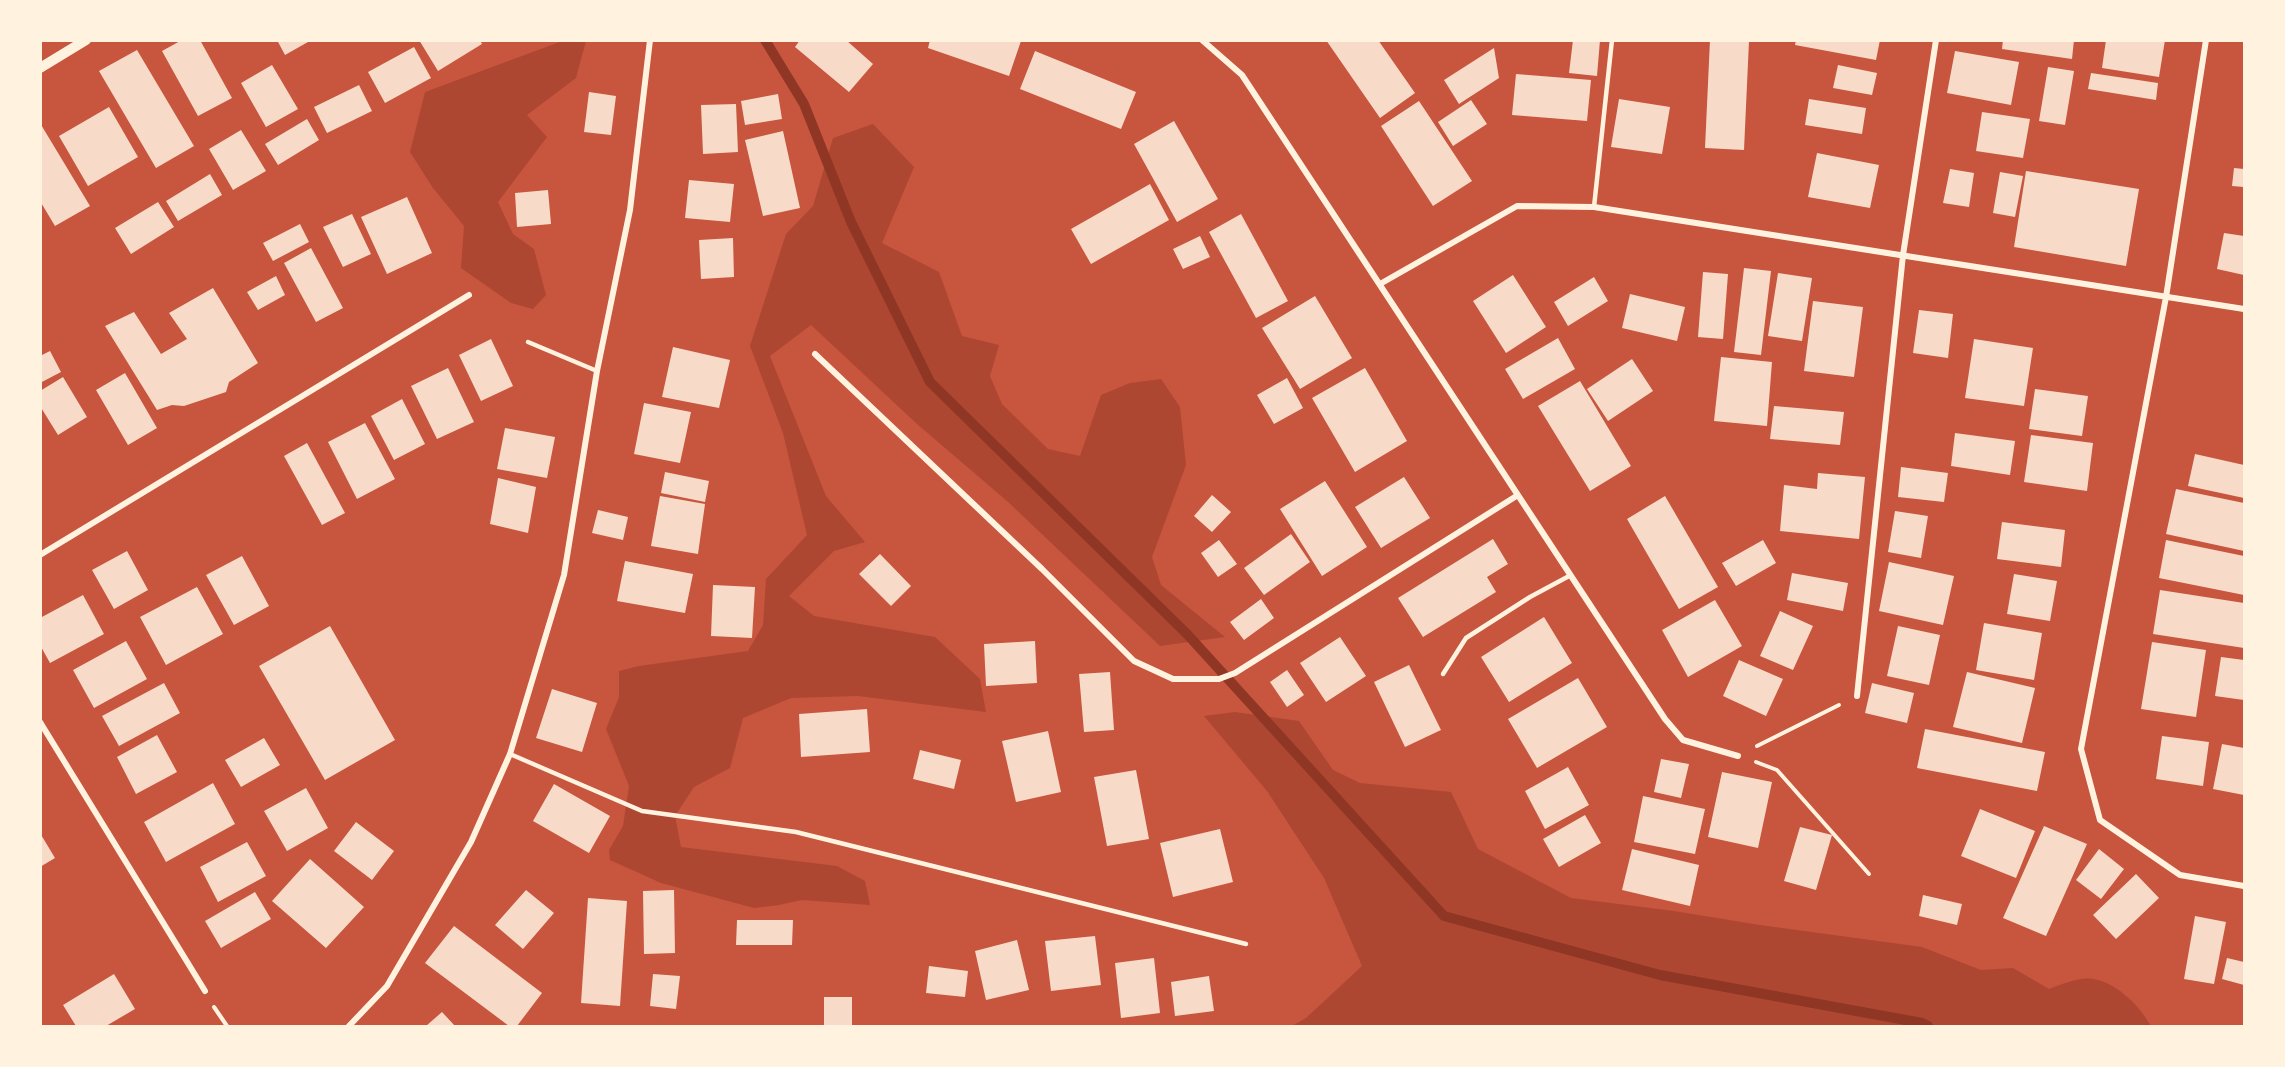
<!DOCTYPE html>
<html>
<head>
<meta charset="utf-8">
<style>
  body { margin:0 }
  #map { position:relative; width:2285px; height:1067px; overflow:hidden; background:#c8553d; font-family:Jost,sans-serif }
  canvas { display:block }
  .frame { position:absolute; inset:0; border:42px solid #fff3e0; pointer-events:none }
</style>
</head>
<body>
<div id="map">
<canvas width="2285" height="1067"></canvas>
<div class="frame"></div>
</div>
<script>
const g = document.querySelector('canvas').getContext('2d');
g.lineJoin = 'round';
function paint(path, color) {
  g.fillStyle = color;
  g.fill(path, 'evenodd');
}
function strokePath(path, color, width, dash) {
  g.strokeStyle = color;
  g.lineWidth = width;
  g.lineCap = dash ? 'butt' : 'round';
  g.setLineDash(dash || []);
  g.stroke(path);
}
paint(new Path2D(`
  M565 40 586 41 576 78 527 115 547 137 498 202 513 234 534 249 546 295 533 309 511 303 461 268 464 226 433 188 410 152 425 92Z
  M873 124 914 167 882 243 939 272 962 336 999 345 990 376 1002 404 1048 449 1080 456 1101 395 1130 383 1161 379 1180 407 1186 465 1152 557 1161 585 1225 637 1160 646 1007 501 917 424 811 325 770 356 826 496 865 542 834 551 789 596 814 616 935 637 980 679 986 712 858 696 791 698 743 718 730 768 694 787 675 816 681 847 837 866 865 881 870 905 802 900 779 905 754 908 661 883 610 860 609 850 623 826 629 786 606 729 619 697V671L639 666 748 651 763 625 766 579 807 535 783 433 750 346 786 234 813 206 833 138Z
  M1235 712 1299 721 1333 770 1360 783 1451 792 1478 849 1571 898 1674 911 1760 925 1922 947 1981 970 2013 968 2049 989C2059 985 2070 981 2081 979 2109 974 2139 1004 2151 1026H1292L1306 1018 1362 966 1324 878 1267 791 1204 716Z`), '#ae4732');
strokePath(new Path2D(`
  M765 40 804 104 851 222 930 382 1187 634 1444 916 1660 975 1922 1023 1928 1026`), '#8f3625', 10);
paint(new Path2D(`
  M182 40H200L232 98 198 116 162 51Z
  M277 40H307L308 42 285 55Z
  M419 40H480L482 44 438 71Z
  M800 40H846L873 64 849 92 795 47Z
  M930 40H1019L1021 41 1009 76 928 48Z
  M1326 40H1378L1415 93 1380 118Z
  M1573 40H1600L1597 76 1569 73Z
  M1710 40 1749 41 1744 150 1705 148Z
  M1796 40H1880L1876 60 1795 45Z
  M2003 40H2074L2072 59 2002 49Z
  M2106 40H2165L2159 77 2102 68Z
  M414 47 431 78 385 103 368 72Z
  M1494 48 1499 78 1459 104 1444 80Z
  M137 50 194 146 156 168 99 71Z
  M1035 51 1136 92 1121 129 1020 89Z
  M1955 51 2019 62 2011 105 1947 93Z
  M272 65 298 109 266 127 241 83Z
  M1838 65 1877 73 1872 95 1833 88Z
  M2048 67 2074 71 2065 125 2039 121Z
  M2091 73 2158 83 2156 100 2088 89Z
  M1516 74 1591 80 1587 121 1512 115Z
  M359 85 372 111 327 133 314 107Z
  M589 92 616 96 611 135 584 132Z
  M778 94 782 119 745 125 741 101Z
  M1619 99 1670 107 1662 154 1611 147Z
  M1809 99 1866 108 1862 134 1805 125Z
  M1471 100 1487 124 1453 146 1438 122Z
  M1419 101 1472 181 1433 206 1381 126Z
  M736 104 738 152 703 154 701 105Z
  M109 107 138 157 88 186 59 136Z
  M1982 112 2030 119 2023 158 1976 151Z
  M307 119 319 140 278 165 265 144Z
  M1174 121 1218 199 1177 222 1134 144Z
  M40 123 90 206 55 226 40 201Z
  M241 130 266 171 233 190 209 149Z
  M783 131 800 208 763 216 745 140Z
  M1817 153 1879 165 1870 208 1808 197Z
  M2234 168 2244 169V187L2232 186Z
  M1950 169 1974 173 1969 207 1943 203Z
  M2026 171 2139 189 2126 266 2014 247Z
  M2000 172 2023 176 2015 217 1993 213Z
  M210 174 222 195 178 221 166 201Z
  M689 180 734 184 730 222 685 218Z
  M1150 184 1169 220 1091 264 1071 229Z
  M548 190 551 224 517 227 515 193Z
  M407 197 432 253 387 274 361 217Z
  M158 202 174 227 131 254 115 228Z
  M352 214 371 254 343 267 323 227Z
  M1241 214 1288 301 1256 318 1209 232Z
  M300 224 309 242 273 261 263 243Z
  M2224 233 2244 236V275L2217 269Z
  M1200 236 1210 257 1183 269 1173 249Z
  M733 238 734 277 701 279 699 240Z
  M311 248 343 308 316 322 284 263Z
  M1744 268 1771 271 1761 355 1734 352Z
  M1703 272 1728 274 1723 339 1698 337Z
  M1778 273 1812 278 1802 341 1768 336Z
  M1513 275 1546 327 1506 353 1473 301Z
  M276 276 285 295 258 310 247 292Z
  M1594 277 1608 301 1568 326 1554 302Z
  M213 288 258 363 229 382 226 392 184 406 172 405 157 410 105 326 134 312 161 354 187 339 169 313Z
  M1630 294 1685 307 1677 341 1622 328Z
  M1315 296 1352 358 1300 389 1262 328Z
  M1813 301 1863 307 1854 377 1804 371Z
  M1919 310 1953 314 1948 358 1913 353Z
  M1558 338 1575 369 1523 399 1505 369Z
  M491 339 513 386 481 401 459 355Z
  M1974 339 2033 348 2024 406 1965 398Z
  M673 347 730 360 719 408 662 397Z
  M50 351 61 372 40 383V356Z
  M1721 357 1772 362 1767 426 1714 421Z
  M1632 359 1653 391 1608 421 1587 389Z
  M448 368 474 422 437 439 411 386Z
  M1365 368 1407 441 1355 472 1312 398Z
  M125 373 157 428 128 445 96 390Z
  M63 377 87 417 58 435 40 406V391Z
  M1287 378 1303 408 1274 424 1257 395Z
  M1580 381 1631 466 1590 491 1538 406Z
  M2035 389 2088 396 2082 436 2029 429Z
  M402 399 425 444 394 460 371 416Z
  M644 403 691 412 680 463 634 454Z
  M1774 406 1844 412 1840 445 1770 439Z
  M365 423 395 479 357 499 328 442Z
  M505 428 555 437 547 478 497 469Z
  M1955 433 2015 441 2010 475 1951 466Z
  M2031 435 2093 443 2087 491 2024 482Z
  M307 443 345 513 322 525 284 456Z
  M2195 454 2244 465V498L2188 486Z
  M1901 467 1948 473 1944 502 1898 497Z
  M665 472 709 481 705 502 661 493Z
  M1818 473 1865 477 1859 539 1780 531 1784 485 1817 489Z
  M1404 477 1430 518 1381 548 1355 507Z
  M498 478 536 487 528 533 490 524Z
  M1325 481 1367 547 1322 576 1280 509Z
  M2176 489 2244 503V551L2166 534Z
  M1212 495 1231 512 1212 532 1194 516Z
  M660 496 705 504 698 554 651 546Z
  M1665 496 1718 587 1679 609 1627 519Z
  M598 510 628 517 623 540 592 533Z
  M1895 511 1928 516 1921 558 1888 552Z
  M2002 522 2065 530 2061 567 1997 559Z
  M1291 534 1310 562 1264 595 1244 568Z
  M1493 539 1508 564 1487 577 1496 592 1423 637 1398 598Z
  M1219 540 1237 564 1218 577 1201 553Z
  M1763 540 1776 563 1736 586 1722 563Z
  M2166 540 2244 556V595L2159 578Z
  M127 551 148 590 114 609 92 570Z
  M880 554 911 586 891 606 859 574Z
  M242 556 269 606 234 625 206 575Z
  M625 561 693 574 685 613 617 601Z
  M1889 562 1954 576 1943 625 1879 611Z
  M1792 573 1848 583 1843 611 1787 600Z
  M2014 574 2057 581 2050 621 2007 614Z
  M713 585 755 587 752 638 711 636Z
  M197 587 223 634 166 665 140 617Z
  M2160 590 2244 603V648L2153 634Z
  M83 595 104 634 50 663 40 645V618Z
  M1261 599 1274 618 1244 640 1230 622Z
  M1715 600 1742 646 1688 677 1662 630Z
  M1780 611 1813 626 1793 670 1760 656Z
  M1544 617 1572 663 1509 702 1481 657Z
  M1984 623 2042 633 2034 680 1976 670Z
  M330 626 395 740 325 780 259 666Z
  M1898 626 1940 635 1929 685 1887 676Z
  M1340 637 1366 676 1326 702 1300 663Z
  M126 641 147 679 94 708 73 670Z
  M1035 641 1037 683 986 686 984 644Z
  M2152 642 2206 650 2196 717 2141 709Z
  M2221 657 2244 660V700L2215 696Z
  M1739 660 1783 679 1766 716 1723 696Z
  M1409 665 1441 730 1405 747 1374 682Z
  M1287 670 1304 695 1287 707 1270 682Z
  M1110 672 1114 730 1084 732 1079 674Z
  M1967 672 2035 688 2022 743 1953 727Z
  M1578 678 1607 727 1537 768 1508 719Z
  M164 683 180 713 119 746 102 716Z
  M1872 683 1914 693 1907 723 1865 713Z
  M552 689 597 703 582 752 536 738Z
  M867 709 870 752 801 757 799 714Z
  M1925 729 2045 752 2037 791 1917 768Z
  M1048 731 1061 792 1016 802 1002 741Z
  M157 735 177 772 136 794 117 757Z
  M2162 736 2209 742 2203 786 2156 779Z
  M264 738 280 765 241 787 225 760Z
  M2222 744 2244 748V795L2213 789Z
  M920 750 961 760 954 789 913 779Z
  M1661 759 1689 764 1681 798 1654 792Z
  M1568 767 1589 805 1545 829 1525 791Z
  M1136 770 1149 839 1107 846 1094 777Z
  M1722 772 1772 782 1758 848 1708 837Z
  M213 783 235 824 166 862 144 822Z
  M554 784 610 816 589 853 533 821Z
  M306 788 328 828 287 851 264 811Z
  M1643 796 1705 809 1695 854 1634 842Z
  M1980 809 2035 831 2016 878 1961 856Z
  M1585 815 1601 843 1559 867 1543 839Z
  M356 822 394 851 372 880 334 851Z
  M2044 826 2087 844 2046 936 2003 918Z
  M1800 827 1832 835 1816 890 1784 881Z
  M1220 829 1233 882 1173 897 1160 843Z
  M40 833 55 858 40 867Z
  M247 842 266 876 218 902 200 867Z
  M1632 849 1699 865 1690 906 1622 890Z
  M2099 849 2124 869 2101 899 2076 880Z
  M310 859 364 907 326 948 272 901Z
  M2136 874 2159 898 2116 939 2093 915Z
  M526 890 554 913 523 949 495 925Z
  M674 890 675 953 644 954 643 891Z
  M255 892 271 919 221 948 205 921Z
  M1923 895 1962 904 1957 925 1919 916Z
  M588 898 627 901 620 1006 581 1003Z
  M2195 916 2226 922 2214 984 2184 979Z
  M737 920H793L792 945H736Z
  M454 926 542 993 517 1026H509L425 963Z
  M1095 936 1101 985 1051 991 1045 941Z
  M1017 940 1029 990 986 1000 975 951Z
  M1154 958 1160 1013 1121 1018 1115 963Z
  M2227 958 2244 962V985L2222 979Z
  M929 966 968 971 965 997 926 993Z
  M114 974 135 1009 106 1026H76L63 1005Z
  M653 974 680 976 676 1009 650 1006Z
  M1209 976 1214 1011 1175 1016 1171 982Z
  M824 997H852V1026H824Z
  M442 1012 455 1026H426Z`), '#f7dbc8');
strokePath(new Path2D(`
  M1757 746 1839 705
  M1756 762 1777 770 1869 874
  M214 1007 227 1026`), '#fff3e0', 4);
strokePath(new Path2D(`
  M1594 207 1612 40
  M528 342 597 371
  M1443 674 1466 638 1530 597 1571 575
  M510 754 642 811 796 832 1246 944`), '#fff3e0', 4.5);
strokePath(new Path2D(`
  M1202 40 1242 75 1665 719 1683 740 1738 756
  M2206 40 2166 297 2081 749 2100 820 2180 875 2244 886
  M1380 284 1517 206 1594 207 2244 309
  M815 354 1042 569 1134 661 1173 679H1219L1235 673 1518 495
  M40 555 469 295
  M1857 696 1903 255 1936 40
  M40 722 205 991
  M349 1026 387 986 471 842 510 754 564 575 597 371 630 210 650 40`), '#fff3e0', 6);
strokePath(new Path2D(`
  M40 68 86 40`), '#fff3e0', 10);
</script>
</body>
</html>
